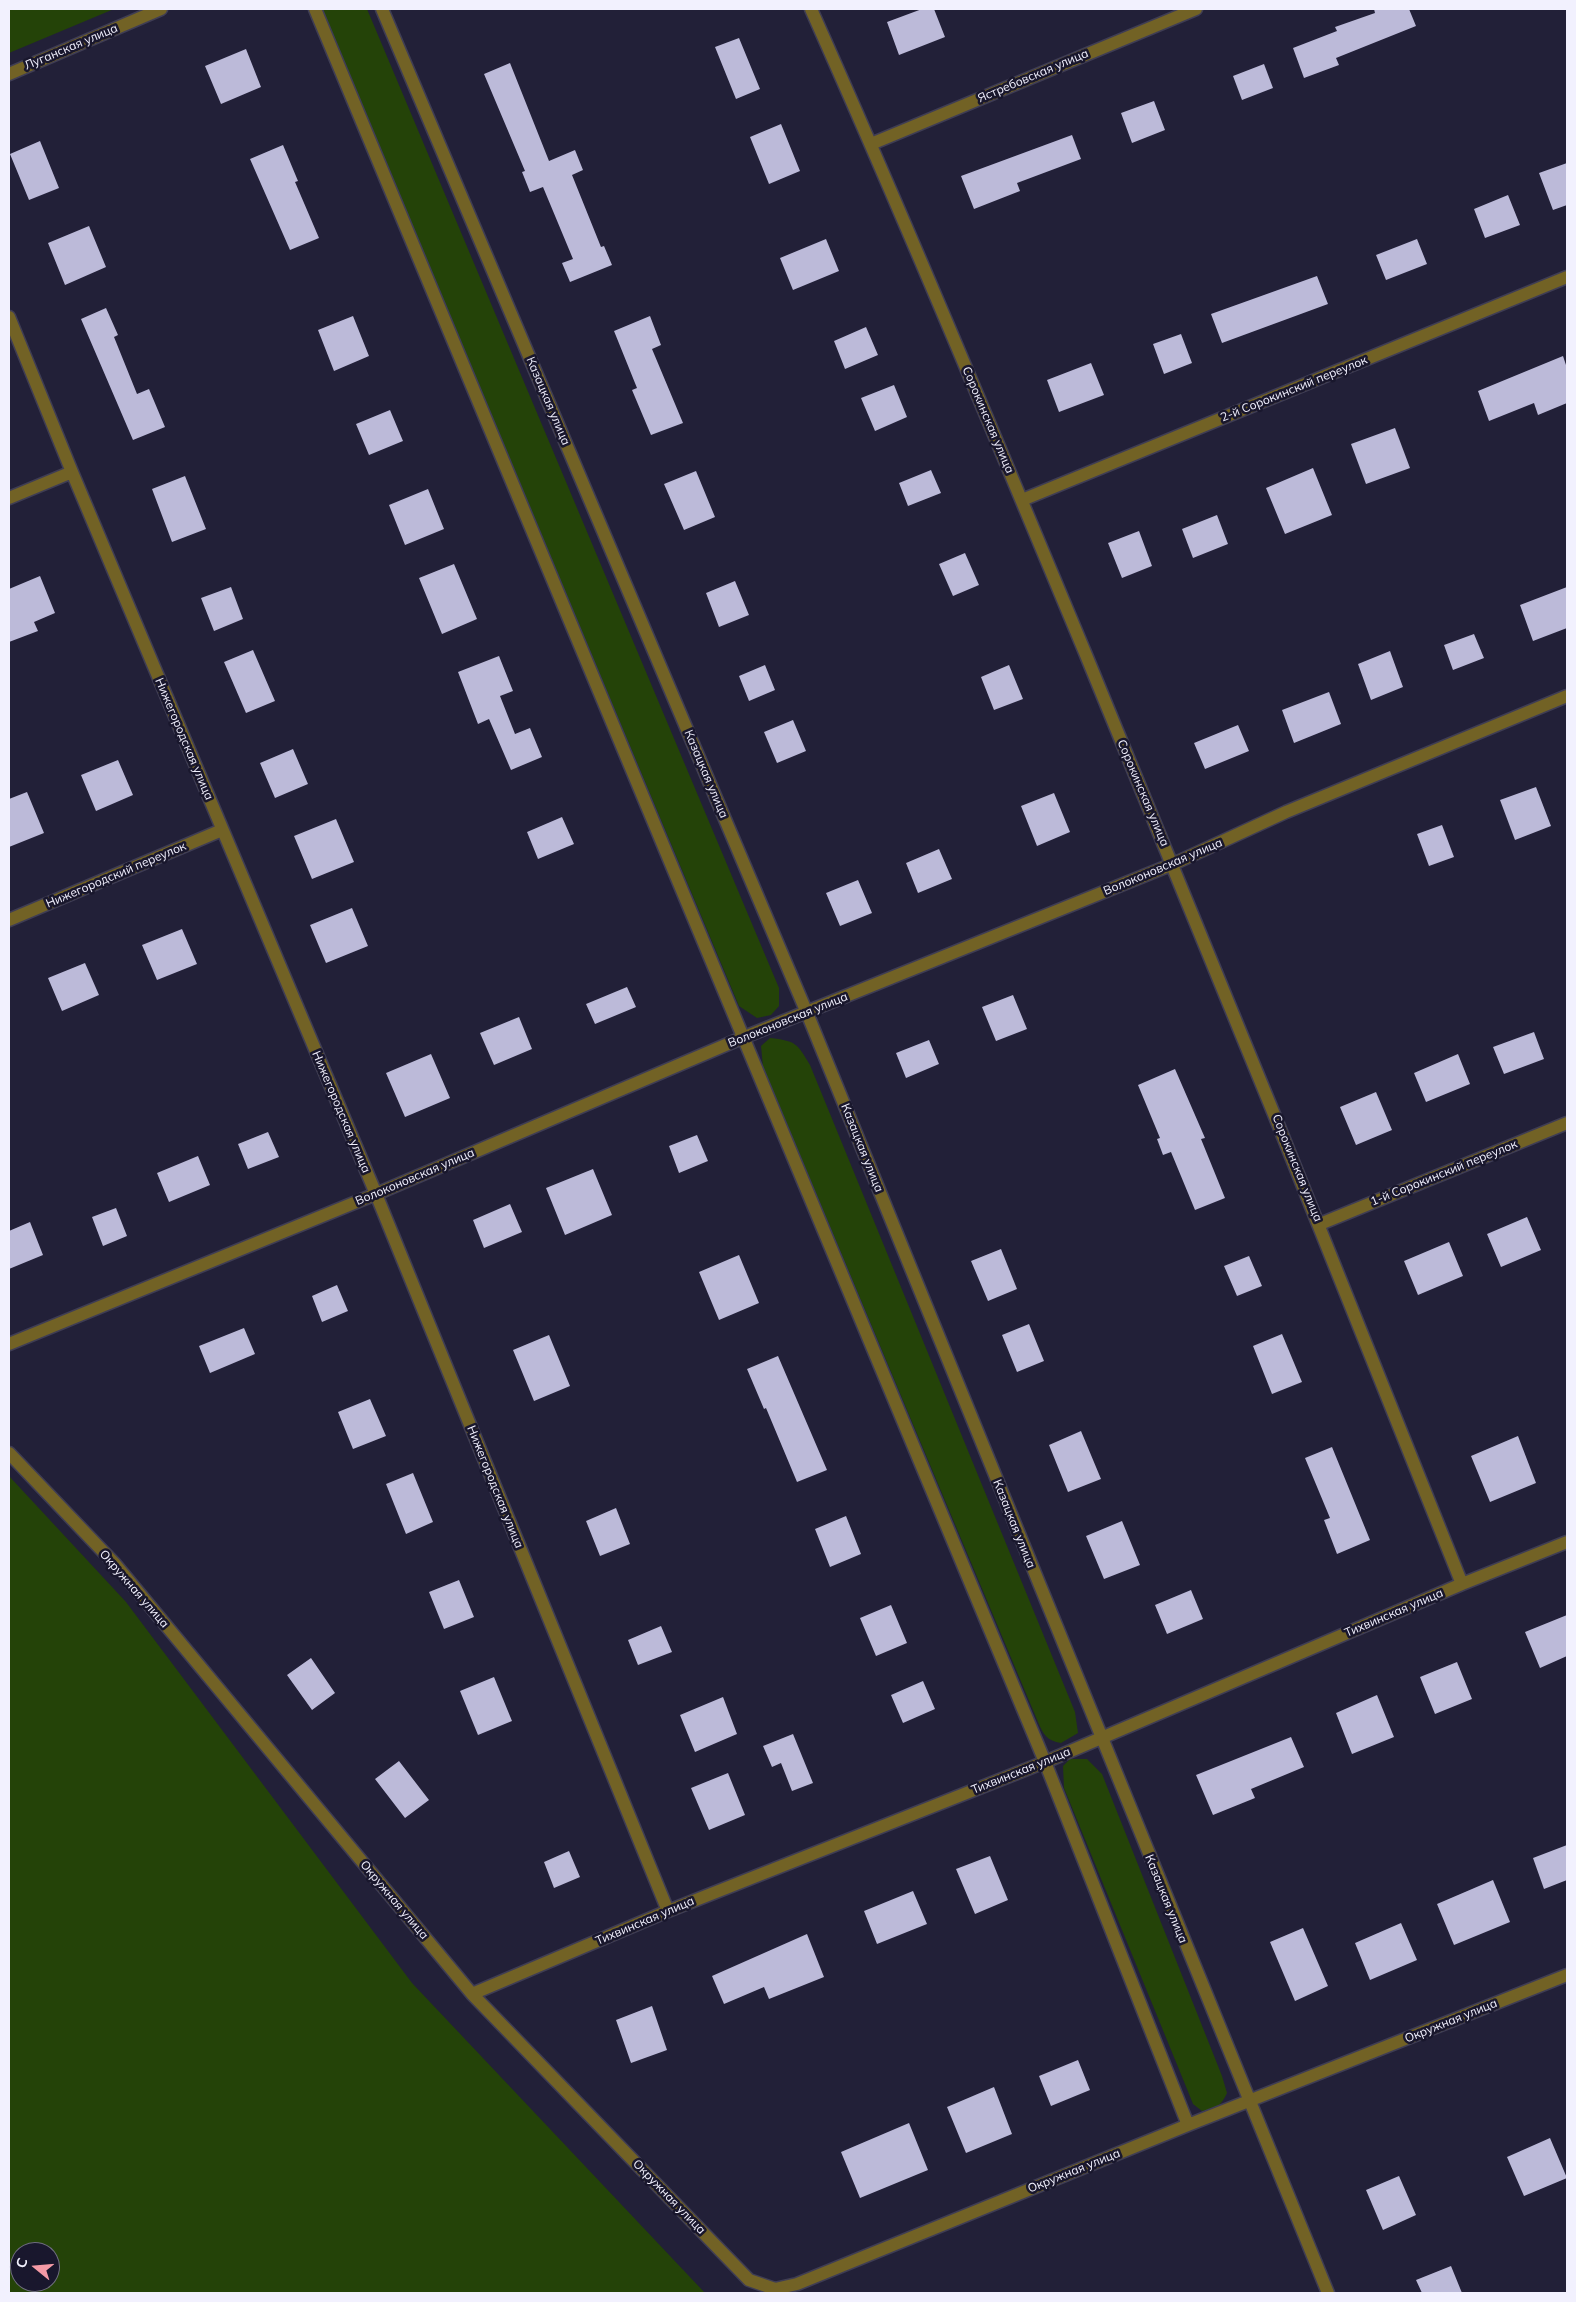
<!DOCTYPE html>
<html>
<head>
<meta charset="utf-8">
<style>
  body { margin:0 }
  #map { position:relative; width:1576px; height:2302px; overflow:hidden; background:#222038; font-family:Mulish,sans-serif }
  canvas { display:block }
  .frame { position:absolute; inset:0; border:10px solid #f2f1fe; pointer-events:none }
  .north { position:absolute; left:10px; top:2242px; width:50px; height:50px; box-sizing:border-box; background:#19172d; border:1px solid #706e81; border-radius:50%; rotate:287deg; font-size:14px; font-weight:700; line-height:20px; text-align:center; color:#f2f1fe }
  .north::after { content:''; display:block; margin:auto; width:18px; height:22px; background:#f49aa6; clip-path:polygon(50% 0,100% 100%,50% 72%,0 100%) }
</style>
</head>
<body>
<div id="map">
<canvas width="1576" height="2302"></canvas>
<div class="frame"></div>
<div class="north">С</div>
</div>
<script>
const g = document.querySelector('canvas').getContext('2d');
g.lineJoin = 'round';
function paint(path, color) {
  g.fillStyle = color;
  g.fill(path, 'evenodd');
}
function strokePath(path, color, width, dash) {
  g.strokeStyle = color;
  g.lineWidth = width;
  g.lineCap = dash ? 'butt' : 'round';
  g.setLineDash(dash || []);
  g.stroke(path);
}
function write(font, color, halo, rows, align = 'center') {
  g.font = font + ' Mulish,sans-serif';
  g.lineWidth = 5;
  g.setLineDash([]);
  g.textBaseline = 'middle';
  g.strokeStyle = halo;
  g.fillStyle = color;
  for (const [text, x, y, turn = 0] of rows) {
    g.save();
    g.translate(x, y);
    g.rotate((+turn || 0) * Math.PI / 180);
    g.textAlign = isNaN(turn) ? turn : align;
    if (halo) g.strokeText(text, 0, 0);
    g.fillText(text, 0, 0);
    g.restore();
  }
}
paint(new Path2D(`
  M9 9H114L9 53Z
  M321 9H367L779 988V1006L771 1015 757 1018 739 1006Z
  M770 1038C796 1041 797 1043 810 1065L1075 1712 1078 1733 1061 1743C1047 1741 1043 1734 1038 1722L763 1067 761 1046Z
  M9 1476 126 1602 412 1983 705 2293H9ZM20 2252H50V2282H20Z
  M1070 1759H1087L1102 1774 1222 2076 1227 2093C1221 2106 1216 2109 1202 2111L1193 2104 1187 2089 1064 1788 1063 1766Z`), '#244308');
paint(new Path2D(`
  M922 9H934L945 37 899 55 887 22Z
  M1374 9H1409L1416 26 1336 58 1339 65 1304 78 1293 48 1337 31 1335 27 1375 13Z
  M739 38 760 89 736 99 715 47Z
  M246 49 261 87 221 104 205 66Z
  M510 63 549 161 575 150 583 170 572 175 601 247 604 246 612 265 570 282 562 263 573 259 543 187 530 192 522 172 525 171 484 74Z
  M1264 64 1273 88 1242 100 1233 76Z
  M1154 101 1165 130 1132 143 1121 113Z
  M781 124 800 171 769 184 750 137Z
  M1072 135 1081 159 1017 183 1020 191 974 209 961 176Z
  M40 141 59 188 29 200 10 154Z
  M283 145 298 181 295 182 319 238 290 250 250 159Z
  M1567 163V205L1553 210 1539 173Z
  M1508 195 1520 225 1485 238 1474 209Z
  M89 226 106 267 65 285 48 243Z
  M826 239 839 271 793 290 780 258Z
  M1417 239 1427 264 1386 280 1376 255Z
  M1317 276 1328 304 1222 343 1211 314Z
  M106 308 118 335 114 337 137 394 149 389 165 427 133 440 81 319Z
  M353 316 369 356 334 371 318 330Z
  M650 316 661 345 652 349 683 423 651 435 632 390 637 388 614 331Z
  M866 327 878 355 845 369 834 341Z
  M1181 334 1192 363 1164 374 1153 344Z
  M1563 356 1567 368V403L1538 415 1534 403 1489 421 1478 391Z
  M1091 363 1104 395 1059 412 1047 380Z
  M894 385 907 417 875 431 861 398Z
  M390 410 403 441 369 455 356 424Z
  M1395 428 1410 468 1366 484 1351 444Z
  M1313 468 1332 515 1285 534 1266 488Z
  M931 470 941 493 908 506 899 483Z
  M696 471 715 517 684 530 664 484Z
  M185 476 206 529 172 542 152 489Z
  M428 489 444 529 405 545 389 505Z
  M1217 515 1228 544 1193 558 1182 529Z
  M1139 531 1152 566 1122 578 1108 543Z
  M965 553 979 585 953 596 939 564Z
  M454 564 477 619 442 634 419 578Z
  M40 576 55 613 34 622 38 631 9 642V589Z
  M735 581 749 615 719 627 706 593Z
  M231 587 243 619 214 631 201 598Z
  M1567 587V628L1533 641 1520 605Z
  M1474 634 1484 658 1453 670 1444 645Z
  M253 650 275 701 246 713 224 662Z
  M1390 651 1403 687 1371 700 1358 664Z
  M499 656 513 691 500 696 515 734 530 728 542 757 511 770 489 719 478 724 458 672Z
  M765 665 775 690 749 701 739 676Z
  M1009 665 1023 699 994 710 981 677Z
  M1329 692 1341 724 1294 743 1282 710Z
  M793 720 806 751 777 763 764 732Z
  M1238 725 1249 751 1205 769 1194 743Z
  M293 749 308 784 275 798 260 763Z
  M118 760 133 795 96 811 81 775Z
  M1536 787 1551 826 1515 840 1500 800Z
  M27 792 44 833 9 847V799Z
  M1054 793 1070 832 1037 846 1021 806Z
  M562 817 574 844 538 859 527 832Z
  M336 819 354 862 312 879 294 836Z
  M1442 825 1454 857 1429 866 1417 834Z
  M939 849 952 879 918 893 906 863Z
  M858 880 872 913 840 926 826 893Z
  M352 908 368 946 326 963 310 925Z
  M182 929 197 964 157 980 142 945Z
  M85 963 99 995 62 1011 48 978Z
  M627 987 636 1007 595 1024 586 1004Z
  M1013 995 1027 1029 996 1041 982 1007Z
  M519 1017 532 1049 494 1065 480 1033Z
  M1534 1032 1544 1059 1504 1074 1493 1047Z
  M929 1040 939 1064 906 1078 896 1053Z
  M431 1054 450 1098 405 1117 386 1073Z
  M1458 1054 1470 1084 1426 1102 1414 1073Z
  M1175 1069 1205 1138 1201 1139 1225 1198 1195 1210 1171 1152 1163 1155 1157 1139 1160 1138 1138 1085Z
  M1376 1092 1392 1130 1356 1145 1340 1107Z
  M268 1132 279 1157 248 1169 238 1144Z
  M697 1135 708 1161 679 1173 669 1146Z
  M198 1156 210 1185 169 1202 157 1173Z
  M593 1169 612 1215 565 1235 546 1188Z
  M510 1204 522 1232 484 1248 473 1220Z
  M116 1208 127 1236 103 1246 92 1217Z
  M1527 1217 1541 1250 1501 1267 1487 1234Z
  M30 1222 43 1255 9 1269V1231Z
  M1449 1242 1463 1276 1418 1295 1404 1261Z
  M1001 1249 1017 1289 988 1301 971 1261Z
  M739 1255 759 1303 719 1320 699 1272Z
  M1249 1256 1262 1286 1237 1296 1224 1266Z
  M337 1285 348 1311 322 1322 312 1296Z
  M1029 1324 1044 1361 1017 1372 1002 1335Z
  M244 1328 255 1354 210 1373 199 1346Z
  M1282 1334 1302 1382 1272 1394 1253 1346Z
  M549 1335 570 1386 534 1401 513 1350Z
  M778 1356 827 1470 797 1482 766 1408 764 1409 747 1369Z
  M370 1399 386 1436 353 1449 338 1412Z
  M1081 1431 1101 1479 1068 1492 1049 1445Z
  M1518 1436 1536 1483 1490 1502 1471 1456Z
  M1332 1447 1370 1540 1337 1554 1324 1520 1330 1518 1305 1458Z
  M413 1473 433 1522 406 1534 386 1484Z
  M616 1508 630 1544 600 1556 586 1521Z
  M846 1516 861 1554 830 1567 815 1529Z
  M1122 1521 1140 1565 1104 1579 1086 1536Z
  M459 1580 474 1617 444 1629 429 1592Z
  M1191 1590 1203 1619 1167 1634 1155 1605Z
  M891 1605 907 1643 876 1656 860 1618Z
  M1567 1615V1656L1540 1668 1525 1632Z
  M661 1626 672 1652 638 1665 628 1640Z
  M311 1658 335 1693 312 1710 287 1675Z
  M1457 1662 1472 1699 1435 1714 1420 1677Z
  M494 1677 512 1721 478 1735 460 1691Z
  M923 1681 935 1709 903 1723 891 1695Z
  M1377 1695 1394 1737 1352 1754 1336 1713Z
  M723 1697 737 1734 695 1752 680 1715Z
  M793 1734 813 1783 792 1791 781 1763 772 1767 763 1746Z
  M1291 1737 1304 1767 1251 1789 1255 1798 1213 1815 1196 1775Z
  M399 1761 429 1800 405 1818 375 1779Z
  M728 1773 745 1815 709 1830 691 1788Z
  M1567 1845V1880L1544 1889 1533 1858Z
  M569 1851 580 1877 554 1888 544 1862Z
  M990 1856 1008 1900 975 1914 956 1869Z
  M1493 1880 1510 1922 1454 1945 1437 1904Z
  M913 1891 927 1924 877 1944 864 1911Z
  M1401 1923 1417 1960 1370 1980 1355 1943Z
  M1303 1928 1328 1986 1295 2001 1270 1942Z
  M807 1934 824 1977 769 1999 764 1987 724 2004 712 1976Z
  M652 2006 667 2050 631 2063 616 2020Z
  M1078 2060 1090 2090 1051 2106 1039 2076Z
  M994 2087 1012 2134 966 2153 947 2107Z
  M909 2123 928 2170 860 2198 841 2152Z
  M1550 2138 1567 2178 1524 2196 1507 2157Z
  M1399 2176 1416 2215 1383 2230 1366 2190Z
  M1451 2266 1462 2293H1422L1416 2280Z`), '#bcbad9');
const street = new Path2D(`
  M315 9 1045 1762 1188 2125
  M382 9 807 1013 1328 2293
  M811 9C906 222 996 439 1086 655 1214 964 1339 1273 1462 1584
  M9 74 161 9
  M871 144 1196 9
  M9 317 72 472 376 1194 668 1911
  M9 498 72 472
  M1022 500 1567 277
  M9 920 222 830
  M1320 1224 1567 1123
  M9 1344 376 1194 742 1038 1173 864 1286 812 1567 696
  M9 1453 115 1564 472 1994 749 2280 775 2289 797 2284 1188 2125 1567 1975
  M472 1994 668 1911 1045 1762 1462 1584 1567 1542`);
strokePath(street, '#3f3d54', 15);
strokePath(street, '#726225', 12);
write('12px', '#f2f1fe', '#19172d', [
  ["Луганская улица",71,47,-23],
  ["Ястребовская улица",1033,76,-23],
  ["2-й Сорокинский переулок",1294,389,-22],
  ["Казацкая улица",548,401,67],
  ["Сорокинская улица",988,420,67],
  ["Нижегородская улица",184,739,67],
  ["Казацкая улица",706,774,67],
  ["Сорокинская улица",1143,793,67],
  ["Волоконовская улица",1163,867,-23],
  ["Нижегородский переулок",116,875,-23],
  ["Волоконовская улица",788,1020,-22],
  ["Нижегородская улица",341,1112,67],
  ["Казацкая улица",862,1148,68],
  ["Сорокинская улица",1297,1168,68],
  ["1-й Сорокинский переулок",1444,1173,-22],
  ["Волоконовская улица",415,1177,-23],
  ["Нижегородская улица",495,1487,68],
  ["Казацкая улица",1014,1524,68],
  ["Окружная улица",134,1589,49],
  ["Тихвинская улица",1394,1613,-23],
  ["Тихвинская улица",1021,1771,-22],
  ["Казацкая улица",1166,1899,68],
  ["Окружная улица",394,1900,50],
  ["Тихвинская улица",645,1921,-23],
  ["Окружная улица",1451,2021,-22],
  ["Окружная улица",1074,2171,-22],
  ["Окружная улица",669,2197,46]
]);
</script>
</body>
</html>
